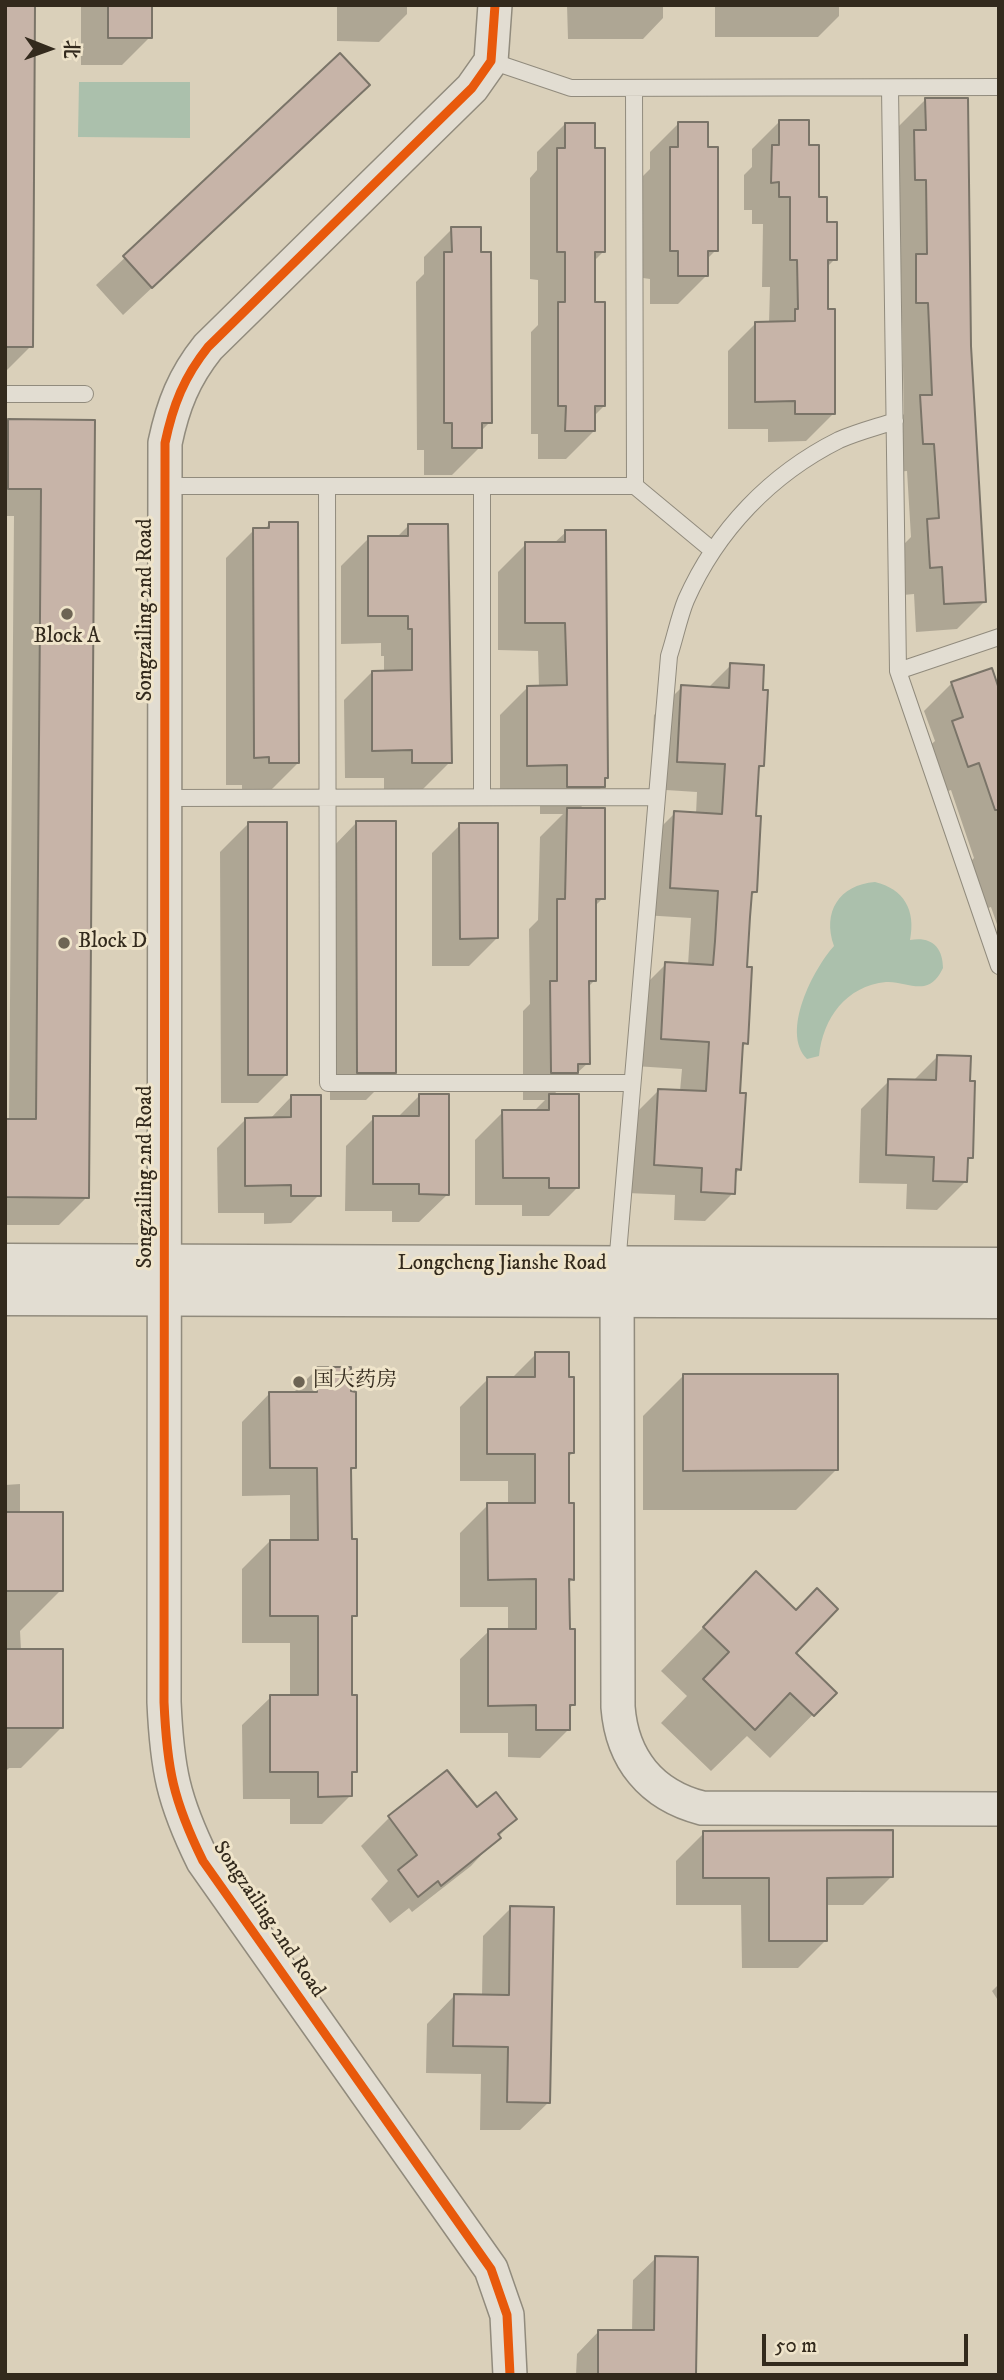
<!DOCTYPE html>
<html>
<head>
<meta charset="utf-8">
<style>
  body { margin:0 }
  #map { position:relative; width:1004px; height:2380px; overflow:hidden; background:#dad0ba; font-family:"IM FELL DW Pica","Noto Serif SC",serif }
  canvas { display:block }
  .frame { position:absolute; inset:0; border:7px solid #332a1d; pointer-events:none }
  .north { position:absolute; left:14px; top:14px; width:70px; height:70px; -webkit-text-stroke:5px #efe4ca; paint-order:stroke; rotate:91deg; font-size:19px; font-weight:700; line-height:28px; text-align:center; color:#332a1d }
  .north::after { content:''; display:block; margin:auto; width:24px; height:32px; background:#332a1d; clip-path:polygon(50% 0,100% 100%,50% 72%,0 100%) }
  .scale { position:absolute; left:762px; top:2334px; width:206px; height:32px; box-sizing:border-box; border:4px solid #332a1d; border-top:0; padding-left:9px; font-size:21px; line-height:24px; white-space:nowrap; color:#332a1d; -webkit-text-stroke:5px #efe4ca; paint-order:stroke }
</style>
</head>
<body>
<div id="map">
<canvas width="1004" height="2380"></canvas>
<div class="frame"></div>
<div class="north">北</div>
<div class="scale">50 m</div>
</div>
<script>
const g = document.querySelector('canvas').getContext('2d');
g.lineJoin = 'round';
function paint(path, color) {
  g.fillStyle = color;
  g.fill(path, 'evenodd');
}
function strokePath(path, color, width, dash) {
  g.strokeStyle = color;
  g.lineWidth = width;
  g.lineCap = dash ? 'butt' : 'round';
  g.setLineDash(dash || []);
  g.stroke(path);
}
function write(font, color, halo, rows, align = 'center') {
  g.font = font + ' "IM FELL DW Pica","Noto Serif SC",serif';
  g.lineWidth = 6;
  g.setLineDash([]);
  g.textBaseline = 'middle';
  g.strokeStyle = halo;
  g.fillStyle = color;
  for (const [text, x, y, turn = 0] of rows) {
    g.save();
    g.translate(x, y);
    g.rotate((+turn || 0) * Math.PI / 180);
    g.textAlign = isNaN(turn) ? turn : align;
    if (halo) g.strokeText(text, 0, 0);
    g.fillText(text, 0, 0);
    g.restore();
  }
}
paint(new Path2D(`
  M79 82H190V138L78 137Z
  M875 882C904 889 916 910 910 940 931 936 943 947 943 968 939 976 934 984 924 986 912 988 899 981 886 982 846 986 823 1018 819 1056L807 1059C780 1032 814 968 834 946 822 912 839 885 875 882Z`), '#abc0ac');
paint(new Path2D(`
  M5 5 31 346 5 372Z
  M81 5H150V37L122 65H81Z
  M195 5H238L237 6Z
  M337 5H407V14L379 42 337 41Z
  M567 5H663V18L643 39H568Z
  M715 5H839V16L818 37H715Z
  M340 55 339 112 123 315 96 285Z
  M926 99 969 346 985 601 957 629 916 632 914 594 903 595 900 548 911 537 907 471 896 472 893 425 904 414 898 127Z
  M780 121 807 146 818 198 835 259 826 268 834 413 806 441 768 442V429H728V351L756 323H769L770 287H762L763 224H752V210H744V175L752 167V149Z
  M565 124 593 149 604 251 594 261V304L604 406 594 416V431L566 459H538V434H531V332L538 325V280L530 279V178L537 170V152Z
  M678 124 716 250 706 260V276L678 304H650V279L643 278 642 177 650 169V152Z
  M452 229 490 422 480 432V447L452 475H424V450H417L416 282 424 274V257Z
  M9 421 93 422 87 1197 59 1225H5V1120H9L14 516H5V424Z
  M270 524 298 763 270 791H242V785H226V558L254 530H263Z
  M408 526 450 762 422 790 384 791V778H345L344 700 372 672H384V656H381V643L341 644V566L369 538H396Z
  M566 532 606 777 603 786 579 809 603 898 594 907 595 980 588 987V1063L553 1095 577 1188 549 1216H522V1205H475V1140L503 1112H533L545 1100H523V1011L530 1004 529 929 538 920 540 837 563 814H540V793H500V715L528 687H539L538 651 498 650V572L526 544H553Z
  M731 665 762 766 756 771 755 892 749 898 745 968 746 1043 741 1049 738 1095 740 1169 734 1175 733 1193 705 1221 674 1220 675 1195 627 1193 631 1118 659 1090 680 1091 682 1069 634 1066 638 992 666 964 688 965 691 918 643 915 647 841 675 813 696 814 697 792 650 789 654 715 682 687 707 689Z
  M952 683 999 694V930L991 907 980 911 965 867 974 858 951 790 940 794 925 750 935 741 924 711Z
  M357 822 394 1072 366 1100H330L329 851Z
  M248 824 286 1075 258 1103H221L220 852Z
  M460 825 497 938 469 966H432V853Z
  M937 1057 971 1157 966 1163 965 1182 937 1210 906 1209 907 1184 859 1183 861 1109 889 1081H913Z
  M420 1095 448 1194 419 1222H392V1211H345L346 1146 374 1118H397Z
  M291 1097 319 1195 291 1223 264 1224V1213H218L217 1148 245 1120H269Z
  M536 1354 573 1453 567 1458 573 1579 568 1584 573 1705 568 1710V1730L540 1758 508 1757V1733H460V1659L489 1631H508V1607H460V1533L488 1505H508V1481H460V1407L488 1379H511Z
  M318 1368 355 1467 350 1472V1541L355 1615 350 1621V1697L355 1771 350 1776V1796L322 1824H290V1799H243L242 1725 271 1697H290V1643H242V1569L270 1541H290V1495L242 1496V1422L270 1393H293Z
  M683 1376 836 1470 796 1510H643V1416Z
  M20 1484V1514L61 1590 20 1631 21 1650 62 1727 21 1768H9L5 1772V1485Z
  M756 1573 794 1653 834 1693 770 1758 747 1736 711 1771 661 1723 687 1696 661 1671Z
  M447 1772 477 1810 515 1819 471 1866 412 1912 409 1908 390 1923 371 1899 388 1881 361 1846 389 1818Z
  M704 1833 891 1877 863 1905H826V1940L798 1968H742L741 1905H676V1861Z
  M511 1908 549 2102 520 2130H480L481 2074 426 2073 427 2024 455 1995 482 1996 483 1936Z
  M999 1984V2002L992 1991Z
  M656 2258 694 2374 736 2375H576L577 2354 599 2331 632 2332 633 2280Z`), '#0003');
const building = new Path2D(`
  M5 5H35L33 347H5Z
  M108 5H152V38H108Z
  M340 53 370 85 152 288 123 256Z
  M925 98H968L971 346 986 602 944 604 942 567 930 568 927 519 939 518 934 444H923L920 395H932L928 303H916V254H927L926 180H915L914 130H926Z
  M779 120H809V145H819V197H827V222H837V260H828V309H835V414H795V401L755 402V322L795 321V309H798L797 260H790V197H779V182L771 183 772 145H779Z
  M678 122H708V147H718V251H708V276H678V251H670V147H678Z
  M565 123H595V148H605V252H595V302H605V406H595V431H565L566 406H558V302H565V252H557V148H565Z
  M451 227H481V252H491L492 423H482V448H452V423H444V252H452Z
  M8 419 95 420 89 1198 5 1197V1119H36L41 489H8Z
  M269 522H298L299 763H269V757L254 758 253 528H269Z
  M408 524H448L452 763H412V750L372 751V671L412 670V629H408V616H368V536H408Z
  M565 530H606L608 778H605V787H567V765L527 766V686L567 685 565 623H525V542H565Z
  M730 663 764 665 763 690H768L764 766H759L756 816H761L757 892H752L750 917 747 967H752L748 1044 743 1043 740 1093H746L741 1170 736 1169 735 1194 701 1192 702 1168 654 1165 658 1089 706 1091 709 1042 661 1039 665 962 713 965 715 941 718 891 670 888 674 811 722 814 725 764 677 762 681 685 729 688Z
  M992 668 999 689V810H995L979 763 968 767 952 721 963 717 951 682Z
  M567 808H605V899H596V981H589L590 1064H578V1073H551L550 981H557V899H565Z
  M356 821H396V1073H357Z
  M248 822H287V1075H248Z
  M459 823H498V938L460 939Z
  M937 1055 971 1056 970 1081H975L973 1158H968L967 1182 933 1181 934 1157 886 1155 888 1079 936 1080Z
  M419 1094H449V1195L419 1194V1184H373V1116H419Z
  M549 1094H579V1188H549V1178H503L502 1110H549Z
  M291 1095H321V1196H291V1185L245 1186V1118L291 1117Z
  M535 1352H569V1377H574V1453H569V1503H574V1580L569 1579 570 1629H575V1705H570V1730H536V1705L488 1706V1629H536V1579L488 1580 487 1503H535V1454H487V1377H535Z
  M317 1367H351V1391L356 1392V1468H351L352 1539H357V1616H352V1695H357V1772H352V1796L318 1797V1772H270V1695H318V1616H270V1540H318L317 1468H270L269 1392H317Z
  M683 1374H838V1470L683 1471Z
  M5 1512H63V1591H5Z
  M756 1571 796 1610 817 1588 838 1609 796 1653 837 1693 814 1716 790 1693 755 1730 703 1679 729 1652 703 1627Z
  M5 1649H63V1728H5Z
  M447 1770 477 1807 496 1792 517 1819 498 1834 501 1838 441 1886 438 1881 418 1897 398 1870 417 1855 388 1816Z
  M893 1830V1877L827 1878V1941H769V1878H703V1831Z
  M510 1906 554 1907 550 2103 507 2102 508 2047 453 2046 454 1994 509 1995Z
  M655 2256 698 2257 696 2375H598V2330H654Z`);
paint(building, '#c7b4a8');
strokePath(building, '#7a7468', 2);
const service = new Path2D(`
  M491 61 571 88 999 87
  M634 88 635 486 712 550
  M890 88 898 671 999 966
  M5 394H85
  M165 486H635
  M327 486 328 1083H632
  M482 486V797
  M898 671 999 637
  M164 798 657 797
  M617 1265 669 656C675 638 679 617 686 600 717 530 771 474 839 440 857 432 877 427 895 421`);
const minor = new Path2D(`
  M495 5 491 61 472 88 208 347C184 377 173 405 165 443L164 1702C167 1769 173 1800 203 1861L491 2269 507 2315 510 2375
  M617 1271 618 1707C622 1759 651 1795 702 1808L999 1809`);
const tertiary = new Path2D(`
  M5 1263 999 1267
  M5 1296 999 1299`);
strokePath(service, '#918b7d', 18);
strokePath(minor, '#918b7d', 36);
strokePath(tertiary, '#918b7d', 41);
strokePath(service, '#e2ddd2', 16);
strokePath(minor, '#e2ddd2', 33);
strokePath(tertiary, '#e2ddd2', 38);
strokePath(new Path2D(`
  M495 5 491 61 472 88 208 347C184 377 173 405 165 443L164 1702C167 1769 173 1800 203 1861L491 2269 507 2315 510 2375`), '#e8590c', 9);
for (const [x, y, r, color] of [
  [67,614,7,"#6d6454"],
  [64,943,7,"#6d6454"],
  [299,1382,7,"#6d6454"]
]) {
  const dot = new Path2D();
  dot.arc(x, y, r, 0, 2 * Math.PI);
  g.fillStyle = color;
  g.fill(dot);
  strokePath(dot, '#efe4ca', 2.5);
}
write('21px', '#332a1d', '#efe4ca', [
  ["Songzailing 2nd Road",147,610,-90],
  ["Songzailing 2nd Road",147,1177,-90],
  ["Longcheng Jianshe Road",502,1265],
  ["Songzailing 2nd Road",268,1920,56]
]);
write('21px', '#332a1d', '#efe4ca', [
  ["Block A",67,638,"center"],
  ["Block D",78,943],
  ["国大药房",313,1382]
], 'left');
</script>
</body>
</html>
